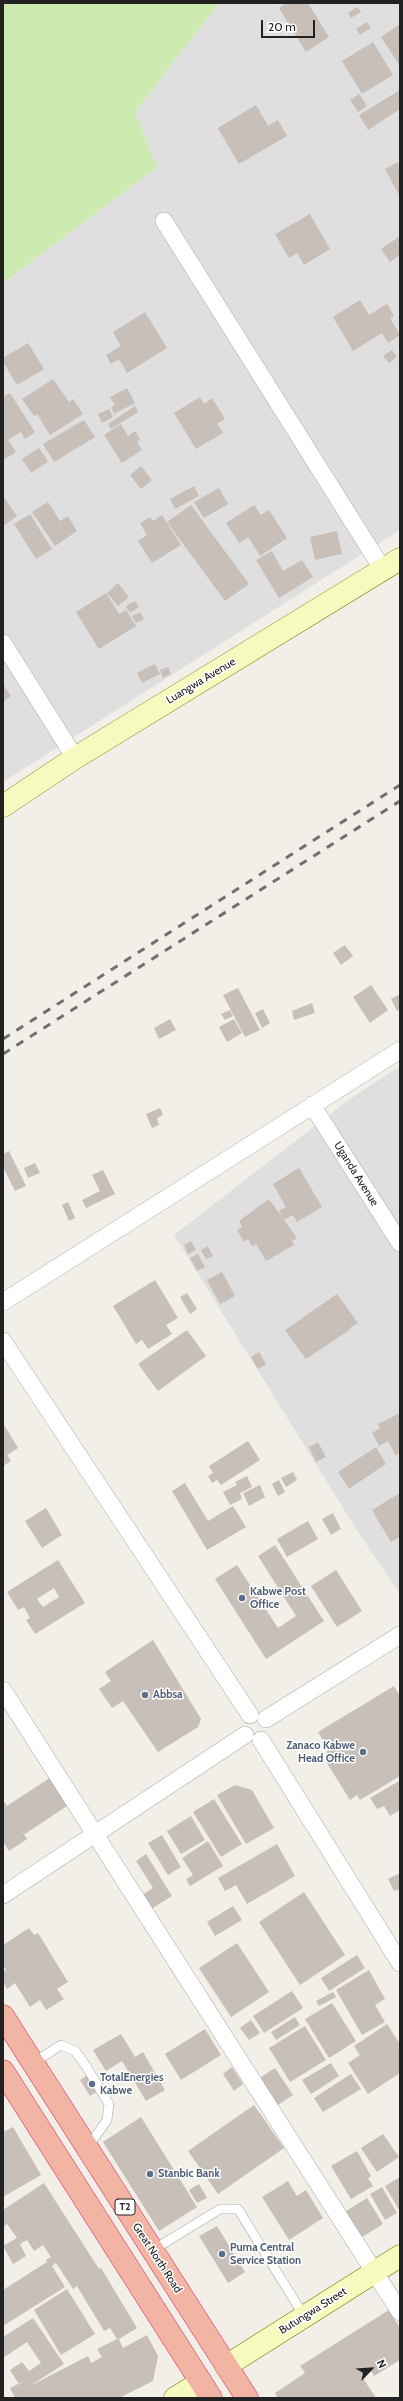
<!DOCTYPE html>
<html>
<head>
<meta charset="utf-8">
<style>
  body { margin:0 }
  #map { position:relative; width:403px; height:2401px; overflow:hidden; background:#f2efe9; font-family:Cabin,sans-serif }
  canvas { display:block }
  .frame { position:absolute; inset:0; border:4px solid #222; pointer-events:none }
  .north { position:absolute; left:351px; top:2349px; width:40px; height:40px; -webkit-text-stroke:3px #fff; paint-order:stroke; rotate:65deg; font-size:11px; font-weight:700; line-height:16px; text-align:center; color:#222 }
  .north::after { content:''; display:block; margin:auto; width:14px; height:18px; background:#222; clip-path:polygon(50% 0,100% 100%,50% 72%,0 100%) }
  .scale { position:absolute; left:261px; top:20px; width:54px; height:18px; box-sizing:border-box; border:2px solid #222; border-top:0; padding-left:5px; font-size:12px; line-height:14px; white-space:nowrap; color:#222; -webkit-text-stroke:3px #fff; paint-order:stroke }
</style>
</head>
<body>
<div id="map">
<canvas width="403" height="2401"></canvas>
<div class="frame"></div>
<div class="north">N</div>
<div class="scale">20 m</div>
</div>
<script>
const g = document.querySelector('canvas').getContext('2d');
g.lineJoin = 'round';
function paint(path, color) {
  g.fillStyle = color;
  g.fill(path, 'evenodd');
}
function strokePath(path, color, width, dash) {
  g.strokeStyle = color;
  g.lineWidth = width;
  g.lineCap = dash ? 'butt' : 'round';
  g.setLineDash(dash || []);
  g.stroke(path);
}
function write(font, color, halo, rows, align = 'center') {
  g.font = font + ' Cabin,sans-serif';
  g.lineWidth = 3;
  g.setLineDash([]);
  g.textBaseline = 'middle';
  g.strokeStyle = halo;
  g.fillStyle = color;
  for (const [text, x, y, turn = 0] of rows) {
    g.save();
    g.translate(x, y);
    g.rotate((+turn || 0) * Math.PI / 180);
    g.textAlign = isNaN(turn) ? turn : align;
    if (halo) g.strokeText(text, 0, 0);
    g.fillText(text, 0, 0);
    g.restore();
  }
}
paint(new Path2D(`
  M219 3H400V530L3 782V283L157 167 135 112Z
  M400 1066V1594L358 1532 174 1235 347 1101Z`), '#e0dfdf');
paint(new Path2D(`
  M3 3H219L135 112 157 167 3 283Z`), '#cdebb0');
paint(new Path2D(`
  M286 3H308L329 37 306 52 279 8Z
  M357 7 361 12 351 18 348 13Z
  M367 22 371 28 360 35 356 29Z
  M399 25 400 27V66L381 37Z
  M373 42 393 75 362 94 342 61Z
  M400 90V109L368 130 359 115Z
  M359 94 367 106 358 112 350 100Z
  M256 105 268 126 278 120 287 136 239 164 218 128Z
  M398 162 400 165V197L385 169Z
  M310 214 330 249 304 265 297 253 289 258 275 234Z
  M400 236V255L390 262 381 249Z
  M360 300 369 315 387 304 394 316 390 318 400 335 388 343 382 333 353 351 333 317Z
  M145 312 167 348 127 373 119 359 111 364 106 355 121 346 113 332Z
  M28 343 44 369 17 385 3 362V358Z
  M392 350 397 357 389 363 383 356Z
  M53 379 69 402 73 399 83 414 50 435 37 414 34 416 22 399Z
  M127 388 135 403 114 414 111 407 115 405 110 397Z
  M10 393 35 432 25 439 21 432 8 440 16 452 3 460V397Z
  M200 397 204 404 212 398 225 419 217 424 223 433 196 449 174 413Z
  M135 406 138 412 111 429 108 424Z
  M109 409 113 417 102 423 98 414Z
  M84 420 95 437 54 462 43 444Z
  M121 424 128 436 135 431 140 440 137 442 142 450 122 463 104 435Z
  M39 448 48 462 31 473 22 459Z
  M141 466 152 480 141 489 130 475Z
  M194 486 199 496 175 509 170 499Z
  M219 488 228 504 204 518 194 502Z
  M3 496 17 516 3 526Z
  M48 502 60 521 68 516 77 531 55 546 32 512Z
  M191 505 249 584 225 601 167 522Z
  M254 505 261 515 269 510 287 538 260 556 248 537 239 543 226 523Z
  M30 514 52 549 36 559 14 524Z
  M162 515 181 545 152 563 138 541 147 535 140 523 150 517 153 521Z
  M337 531 342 554 315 560 310 537Z
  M272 551 283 571 302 560 313 577 279 598 256 560Z
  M118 583 129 597 118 606 107 593Z
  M106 593 119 614 126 610 136 626 99 649 76 612Z
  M135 601 139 607 130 613 126 606Z
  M140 612 144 619 136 623 132 616Z
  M155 664 160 674 142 683 137 673Z
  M168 667 171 674 163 678 160 670Z
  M3 684 11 696 4 701 3 700Z
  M345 945 353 956 341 965 333 953Z
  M371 985 388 1010 370 1023 353 997Z
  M238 988 260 1030 245 1037 223 995Z
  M400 994V1009L397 1011 391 999Z
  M312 1003 315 1013 294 1020 292 1011Z
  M263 1009 270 1023 262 1028 255 1013Z
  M230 1010 233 1016 225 1020 221 1014Z
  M170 1019 176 1030 159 1039 154 1028Z
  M234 1019 242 1033 227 1042 219 1027Z
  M160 1108 163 1115 157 1118 159 1125 152 1128 146 1114Z
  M9 1151 26 1186 15 1191 3 1167V1154Z
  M35 1163 40 1173 28 1178 24 1168Z
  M299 1168 322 1207 297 1222 293 1215 284 1220 297 1238 292 1241 294 1245 266 1261 256 1244 252 1246 248 1239 244 1242 237 1230 242 1227 239 1221 269 1199 282 1217 279 1211 286 1207 273 1184Z
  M103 1170 115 1194 86 1208 82 1200 100 1191 92 1175Z
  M68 1202 75 1218 69 1221 62 1205Z
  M191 1241 196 1250 188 1254 184 1245Z
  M208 1246 213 1256 206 1259 201 1250Z
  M198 1254 205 1267 197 1271 190 1258Z
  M222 1272 235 1296 220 1304 207 1280Z
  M155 1280 178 1318 166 1325 172 1334 148 1349 142 1340 136 1344 113 1306Z
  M187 1293 197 1309 190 1314 180 1297Z
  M337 1294 358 1323 350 1328 351 1329 306 1359 285 1330Z
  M187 1330 206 1356 158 1391 138 1364Z
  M259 1352 266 1364 258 1369 251 1357Z
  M400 1413V1453L395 1455 388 1441 379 1446 372 1433 380 1428 378 1424Z
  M3 1423 18 1448 7 1455 11 1461 3 1466Z
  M248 1441 260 1460 221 1485 217 1480 212 1483 208 1476 213 1473 209 1466Z
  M318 1442 326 1457 316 1462 309 1447Z
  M376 1447 386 1464 349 1489 338 1472Z
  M293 1472 297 1480 286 1487 281 1478Z
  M247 1476 252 1487 240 1493 242 1499 230 1505 223 1492 237 1485 235 1482Z
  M279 1480 285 1492 278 1496 272 1484Z
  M185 1483 208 1521 233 1506 246 1527 207 1550 172 1491Z
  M260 1485 265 1497 249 1506 243 1493Z
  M400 1493V1537L391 1542 372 1510Z
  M46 1508 62 1535 42 1548 25 1521Z
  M333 1513 341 1529 331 1535 322 1519Z
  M308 1521 318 1539 287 1557 277 1539Z
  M275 1545 324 1621 266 1659 215 1579 237 1565 278 1628 296 1616 258 1556Z
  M58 1560 85 1603 35 1634 26 1620 30 1618 24 1607 18 1610 7 1592ZM54 1588 59 1597 43 1607 37 1599Z
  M336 1570 362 1611 337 1627 311 1586Z
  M153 1640 201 1719 198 1727 158 1752 123 1701 112 1708 99 1689 111 1681 105 1672Z
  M394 1686 400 1696V1776L360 1800 357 1795 350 1800 325 1760 328 1748 318 1732Z
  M51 1777 70 1804 25 1834 21 1829 27 1839 9 1851 3 1842V1800L7 1806Z
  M399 1781 400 1810 390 1816 384 1806 377 1809 370 1798Z
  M235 1785 252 1790 274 1828 246 1844 217 1795Z
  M214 1799 242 1844 221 1857 193 1812Z
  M191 1816 205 1840 181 1854 167 1831Z
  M162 1835 181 1867 168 1875 148 1843Z
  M208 1841 223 1866 190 1886 186 1879 193 1875 182 1858Z
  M277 1844 295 1876 247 1904 236 1885 225 1891 218 1878Z
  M146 1854 172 1896 148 1911 139 1897 153 1888 136 1861Z
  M400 1873V1889L394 1891 388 1879Z
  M304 1892 345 1955 300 1985 259 1922Z
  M233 1906 242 1920 215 1936 207 1922Z
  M29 1928 34 1935 38 1933 68 1982 57 1989 64 1999 46 2010 40 2000 30 2007 15 1983 7 1989 3 1982V1972L6 1970 3 1965V1945Z
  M237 1943 269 1992 231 2017 199 1968Z
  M357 1955 365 1968 329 1991 321 1978Z
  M369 1970 385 1999 375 2005 385 2022 362 2035 336 1990Z
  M292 1991 303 2008 264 2033 253 2016Z
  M333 1992 336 1997 319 2006 316 2001Z
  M332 2003 356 2041 329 2058 305 2019Z
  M295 2017 300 2025 276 2040 271 2032Z
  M251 2020 260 2033 249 2040 240 2028Z
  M387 2024 400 2044V2073L368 2094 348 2063 360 2055 354 2046Z
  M305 2026 326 2060 290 2082 269 2048Z
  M205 2029 221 2055 181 2080 165 2054Z
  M121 2034 135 2057 143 2052 165 2090 146 2101 122 2061 106 2071 93 2050Z
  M331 2063 339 2076 311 2094 302 2080Z
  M232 2067 243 2084 234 2091 223 2074Z
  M275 2068 293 2095 275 2107 258 2079Z
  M93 2072 103 2088 90 2096 80 2080Z
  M351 2074 361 2089 323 2112 314 2098Z
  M254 2105 284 2148 218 2194 188 2151Z
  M141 2117 197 2207 159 2231 103 2142Z
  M13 2127 41 2175 3 2197V2132Z
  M383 2134 399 2157 377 2172 361 2148Z
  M357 2151 371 2176 368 2178 373 2186 351 2199 331 2166Z
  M400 2177V2209L399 2210 385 2186Z
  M288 2181 297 2196 306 2190 323 2218 289 2240 262 2197Z
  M44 2183 99 2269 101 2268 137 2328 119 2339 123 2348 147 2335 158 2356 153 2381 119 2398H15L10 2388 30 2378 19 2384 10 2370 22 2362 29 2371 41 2363 27 2342 3 2358V2337L33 2318 64 2364 33 2384 31 2380 33 2384 30 2386 88 2356 91 2363 102 2357 97 2349 117 2339 110 2328 104 2331 77 2286 73 2289 56 2263 52 2266 65 2287 3 2326V2290L47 2262 46 2260 51 2257 43 2245 34 2251 27 2240 20 2244 18 2240 26 2256 13 2264 3 2246 17 2238 7 2224 3 2227V2210Z
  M199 2184 207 2198 197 2203 189 2190Z
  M382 2187 397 2213 385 2220 370 2194Z
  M367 2198 383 2224 359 2239 343 2213Z
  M217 2226 245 2272 228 2283 199 2236Z
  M67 2289 95 2334 61 2355 34 2310Z
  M389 2310 400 2328V2360L374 2376 370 2369 361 2375 376 2398H278L275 2393 305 2373 300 2366Z`), '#c7bfb8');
const service = new Path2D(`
  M33 2063 61 2045 75 2051 86 2066 109 2104 107 2120 88 2147
  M153 2250 220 2209H238L304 2316`);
const minor = new Path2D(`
  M164 221 383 570
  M3 643 75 758
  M312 1105 400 1243
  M3 1302 400 1050
  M3 1341 250 1715
  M3 1690 400 2312
  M266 1719 400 1635
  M261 1740 400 1963
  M3 1895 245 1735`);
const secondary = new Path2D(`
  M3 806 75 758 400 559
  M226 2366 400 2256
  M175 2398 201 2382`);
const trunk = new Path2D(`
  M3 2016 247 2398
  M3 2071 211 2398`);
strokePath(service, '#a9a9a9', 10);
strokePath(minor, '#a9a9a9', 18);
strokePath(secondary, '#707d05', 23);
strokePath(trunk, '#dc2a67', 23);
strokePath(service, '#fff', 9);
strokePath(minor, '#fff', 17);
strokePath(secondary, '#f7fabf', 22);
strokePath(trunk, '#f2b4a3', 22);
strokePath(new Path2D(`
  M3 1039 400 785
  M3 1054 400 801`), '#707070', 3, [8, 8]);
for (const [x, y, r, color] of [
  [242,1598,4,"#5c6f8a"],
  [145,1695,4,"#5c6f8a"],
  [363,1752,4,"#5c6f8a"],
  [92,2084,4,"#5c6f8a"],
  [150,2174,4,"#5c6f8a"],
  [222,2254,4,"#5c6f8a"]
]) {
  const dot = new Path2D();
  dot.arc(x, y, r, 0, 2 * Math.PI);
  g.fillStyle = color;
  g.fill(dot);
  strokePath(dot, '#fff', 1.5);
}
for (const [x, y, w] of [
  [125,2207,20]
]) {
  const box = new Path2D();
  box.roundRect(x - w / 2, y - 8, w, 16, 3);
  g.fillStyle = '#fff';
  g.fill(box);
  strokePath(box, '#222', 1);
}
write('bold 10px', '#222', null, [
  ["T2",125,2207]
]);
write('11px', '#222', '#fff', [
  ["Luangwa Avenue",201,681,-31],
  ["Uganda Avenue",356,1174,58],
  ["Great North Road",157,2258,57],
  ["Butungwa Street",313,2311,-32]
]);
write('bold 11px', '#4e5e75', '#fff', [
  ["Kabwe Post",250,1592],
  ["Office",250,1605],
  ["Abbsa",153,1695],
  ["Zanaco Kabwe",355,1746,"right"],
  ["Head Office",355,1759,"right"],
  ["TotalEnergies",100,2078],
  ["Kabwe",100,2091],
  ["Stanbic Bank",158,2174],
  ["Puma Central",230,2248],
  ["Service Station",230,2261]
], 'left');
</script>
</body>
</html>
